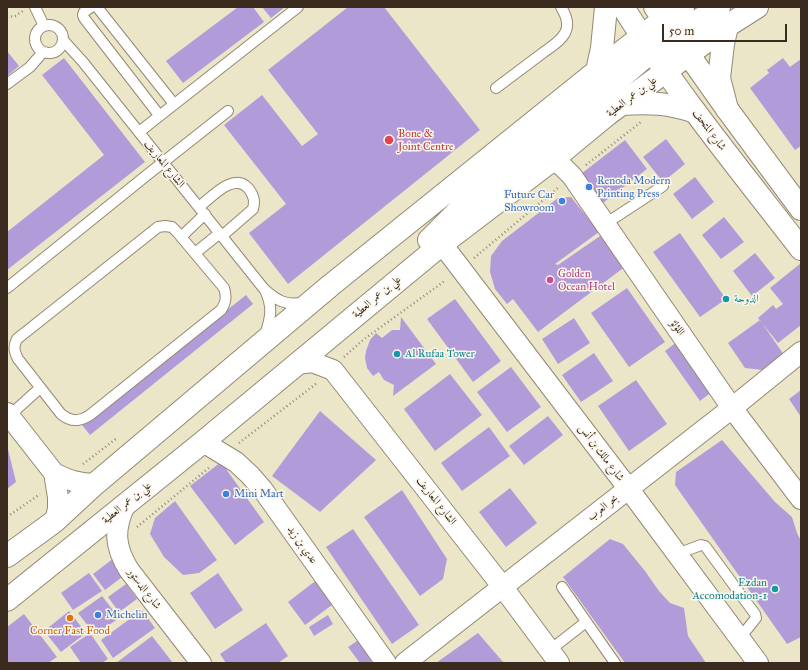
<!DOCTYPE html>
<html>
<head>
<meta charset="utf-8">
<style>
  body { margin:0 }
  #map { position:relative; width:808px; height:670px; overflow:hidden; background:#ece6c9; font-family:"IM FELL Great Primer",serif }
  canvas { display:block }
  .frame { position:absolute; inset:0; border:8px solid #3b2a1e; pointer-events:none }
  .scale { position:absolute; left:662px; top:24px; width:125px; height:18px; box-sizing:border-box; border:2px solid #3b2a1e; border-top:0; padding-left:5px; font-size:12px; line-height:14px; white-space:nowrap; color:#3b2a1e; -webkit-text-stroke:3px #fbf7ec; paint-order:stroke }
</style>
</head>
<body>
<div id="map">
<canvas width="808" height="670"></canvas>
<div class="frame"></div>
<div class="scale">50 m</div>
</div>
<script>
const g = document.querySelector('canvas').getContext('2d');
g.lineJoin = 'round';
function paint(path, color) {
  g.fillStyle = color;
  g.fill(path, 'evenodd');
}
function strokePath(path, color, width, dash) {
  g.strokeStyle = color;
  g.lineWidth = width;
  g.lineCap = dash ? 'butt' : 'round';
  g.setLineDash(dash || []);
  g.stroke(path);
}
function write(font, color, halo, rows, align = 'center') {
  g.font = font + ' "IM FELL Great Primer",Amiri,serif';
  g.lineWidth = 3;
  g.setLineDash([]);
  g.textBaseline = 'middle';
  g.strokeStyle = halo;
  g.fillStyle = color;
  for (const [text, x, y, turn = 0] of rows) {
    g.save();
    g.translate(x, y);
    g.rotate((+turn || 0) * Math.PI / 180);
    g.textAlign = isNaN(turn) ? turn : align;
    if (halo) g.strokeText(text, 0, 0);
    g.fillText(text, 0, 0);
    g.restore();
  }
}
paint(new Path2D(`
  M238 7H253L264 22 183 83 166 61Z
  M262 7H285L271 18Z
  M348 7H384L480 130 288 284 249 233 286 204 224 125 262 95 302 146 318 134 268 70Z
  M7 51 19 66 7 76Z
  M64 58 145 162 7 270V232L104 155 42 75Z
  M783 58 790 67 801 59V146L795 150 750 88 769 73 767 70Z
  M666 139 685 164 663 182 643 157Z
  M625 140 647 169 599 206 577 177Z
  M695 177 714 202 692 219 673 194Z
  M571 197 599 232 555 264 558 265 603 234 626 266 538 332 513 299 507 304 495 289 490 272 491 256 502 241 558 198Z
  M724 217 744 242 721 259 702 235Z
  M680 233 726 299 700 317 653 252Z
  M755 253 775 278 752 296 733 271Z
  M801 263V325L778 343 758 318 773 305 776 309 783 304 770 288Z
  M627 288 665 342 629 367 591 313Z
  M246 295 253 304 90 435 82 425Z
  M455 299 501 361 473 382 427 319Z
  M401 317 436 364 393 396 394 385 384 380 379 372 373 376 367 368 365 358 366 351 370 340 376 333 382 338 392 330H400Z
  M574 318 590 343 558 364 542 339Z
  M760 320 784 355 763 370 745 368 728 343Z
  M678 341 713 391 700 401 665 351Z
  M594 353 613 381 581 402 562 375Z
  M511 367 541 407 507 432 477 392Z
  M450 374 482 415 435 451 404 409Z
  M636 380 667 424 629 451 598 406Z
  M801 390V417L789 399Z
  M320 411 376 460 320 512 272 476Z
  M548 416 563 435 524 465 509 446Z
  M489 427 510 456 462 491 441 463Z
  M722 440 775 502 792 517 797 533 801 541V637L787 644 675 485 676 472Z
  M7 445 16 482 7 489Z
  M221 462 264 522 235 545 190 486Z
  M510 488 537 523 506 547 479 512Z
  M402 490 447 559 443 579 420 596 364 517Z
  M175 501 217 560 199 573 183 575 164 557 150 534 155 518Z
  M353 529 419 625 392 644 326 547Z
  M610 539 623 544 645 571 659 591 670 603 684 608 688 636 706 663H625L563 577Z
  M114 558 126 574 105 590 93 574Z
  M89 573 102 591 73 610 61 593Z
  M218 573 243 610 215 629 190 593Z
  M318 579 336 602 305 625 288 602Z
  M126 584 137 599 119 612 108 597Z
  M102 596 119 618 95 635 78 613Z
  M142 610 155 628 113 658 101 640Z
  M69 611 86 633 61 652 44 631Z
  M24 614 57 657 48 663H7V627Z
  M328 615 333 624 314 636 309 627Z
  M266 623 288 656 278 663H226L220 654Z
  M90 633 108 659 102 663H81L70 647Z
  M478 633 504 663H436Z
  M152 636 173 663H116Z
  M363 637 377 657 369 663H360L348 647Z`), '#b19cd9');
const lane = new Path2D(`
  M35 7 44 26
  M91 7 84 12 83 15 84 18 159 115
  M97 7 174 104
  M35 39a14 14 0 1 1 28 0a14 14 0 1 1-28 0Z
  M63 40 83 62 264 289C276 300 287 307 304 302
  M7 84 30 67 43 52
  M496 88C512 76 528 64 544 52 551 47 561 41 565 33 570 24 566 15 561 7
  M139 132 298 7
  M199 207C212 197 234 171 249 189 254 196 255 201 253 209L222 236
  M605 224 663 186
  M165 226 172 227 177 232 224 288C227 297 226 303 221 310L90 415C79 422 71 422 61 414L18 359C14 351 13 347 17 339L153 231 158 227Z
  M181 237 205 214
  M195 253 220 233
  M7 288 147 175 228 111
  M265 290C273 307 271 317 265 335
  M9 416 40 388
  M677 554 701 545 705 546 755 614 756 618 740 638
  M562 587 615 663
  M550 650 586 622`);
const street = new Path2D(`
  M551 161 561 165 572 176 732 408 801 499
  M442 244 628 488 758 663
  M297 364 312 362 333 370 502 586 559 663
  M7 413 54 473 58 497V509L55 521
  M203 442 236 462 250 475 263 490 386 663
  M54 473C68 480 79 484 95 484
  M125 505C114 529 114 546 129 570L201 663
  M405 663 732 408 801 352`);
const secondary = new Path2D(`
  M623 7C676 92 740 170 801 249
  M655 7 727 109 801 209`);
const primary = new Path2D(`
  M663 57 665 47 669 40 719 7
  M597 71 602 48 606 7
  M622 104C648 102 670 103 695 112
  M727 109 719 78 723 44 727 26
  M429 240 461 208 600 95 652 51C659 41 663 32 664 19
  M7 556 55 521 95 484 331 285 597 71 664 19 683 7
  M7 600 203 442 442 244 551 161 608 114 727 26 757 7`);
strokePath(lane, '#948874', 12);
strokePath(street, '#948874', 22);
strokePath(secondary, '#948874', 24);
strokePath(primary, '#948874', 24);
strokePath(new Path2D(`
  M7 17 15 16 23 11
  M586 165 641 122
  M474 258 559 187
  M344 357 363 340 446 280
  M239 443 317 383
  M83 464 117 438
  M7 517 40 494
  M137 527 210 467`), '#948874', 2.5, [1, 3]);
strokePath(lane, '#fff', 10);
strokePath(street, '#fff', 20);
strokePath(secondary, '#fff', 22);
strokePath(primary, '#fff', 22);
for (const [x, y, r, color] of [
  [389,140,5,"#e0444e"],
  [589,187,4,"#3f7fe0"],
  [562,201,4,"#3f7fe0"],
  [550,280,4,"#d1479c"],
  [726,299,4,"#0f9aa8"],
  [397,354,4,"#0f9aa8"],
  [226,494,4,"#3f7fe0"],
  [775,589,4,"#0f9aa8"],
  [98,615,4,"#3f7fe0"],
  [70,618,4,"#e8710a"]
]) {
  const dot = new Path2D();
  dot.arc(x, y, r, 0, 2 * Math.PI);
  g.fillStyle = color;
  g.fill(dot);
  strokePath(dot, '#fbf7ec', 1.5);
}
write('11px', '#3b2a1e', '#fbf7ec', [
  ["علي بن عمر العطية",632,97,-37],
  ["شارع المتحف",709,130,53],
  ["الشارع المعاريف",164,164,51],
  ["علي بن عمر العطية",377,297,-40],
  ["اللؤلؤ",677,328,55],
  ["شارع مالك بن أنس",601,453,53],
  ["الشارع المعاريف",436,501,52],
  ["علي بن عمر العطية",127,503,-39],
  ["بحر العرب",603,508,-38],
  ["عدي بن زيد",302,545,55],
  ["شارع الدستور",144,589,53]
]);
write('11px', '#be3a42', '#fbf7ec', [
  ["Bone &",398,134],
  ["Joint Centre",398,147]
], 'left');
write('11px', '#366cbe', '#fbf7ec', [
  ["Renoda Modern",597,181],
  ["Printing Press",597,194],
  ["Future Car",554,195,"right"],
  ["Showroom",554,208,"right"],
  ["Mini Mart",234,494],
  ["Michelin",106,615]
], 'left');
write('11px', '#b23c85', '#fbf7ec', [
  ["Golden",558,274],
  ["Ocean Hotel",558,287]
], 'left');
write('11px', '#0d838f', '#fbf7ec', [
  ["الدوحة",734,299],
  ["Al Rufaa Tower",405,354],
  ["Ezdan",767,583,"right"],
  ["Accomodation-1",767,596,"right"]
], 'left');
write('11px', '#c56008', '#fbf7ec', [
  ["Corner Fast Food",70,631]
]);
</script>
</body>
</html>
